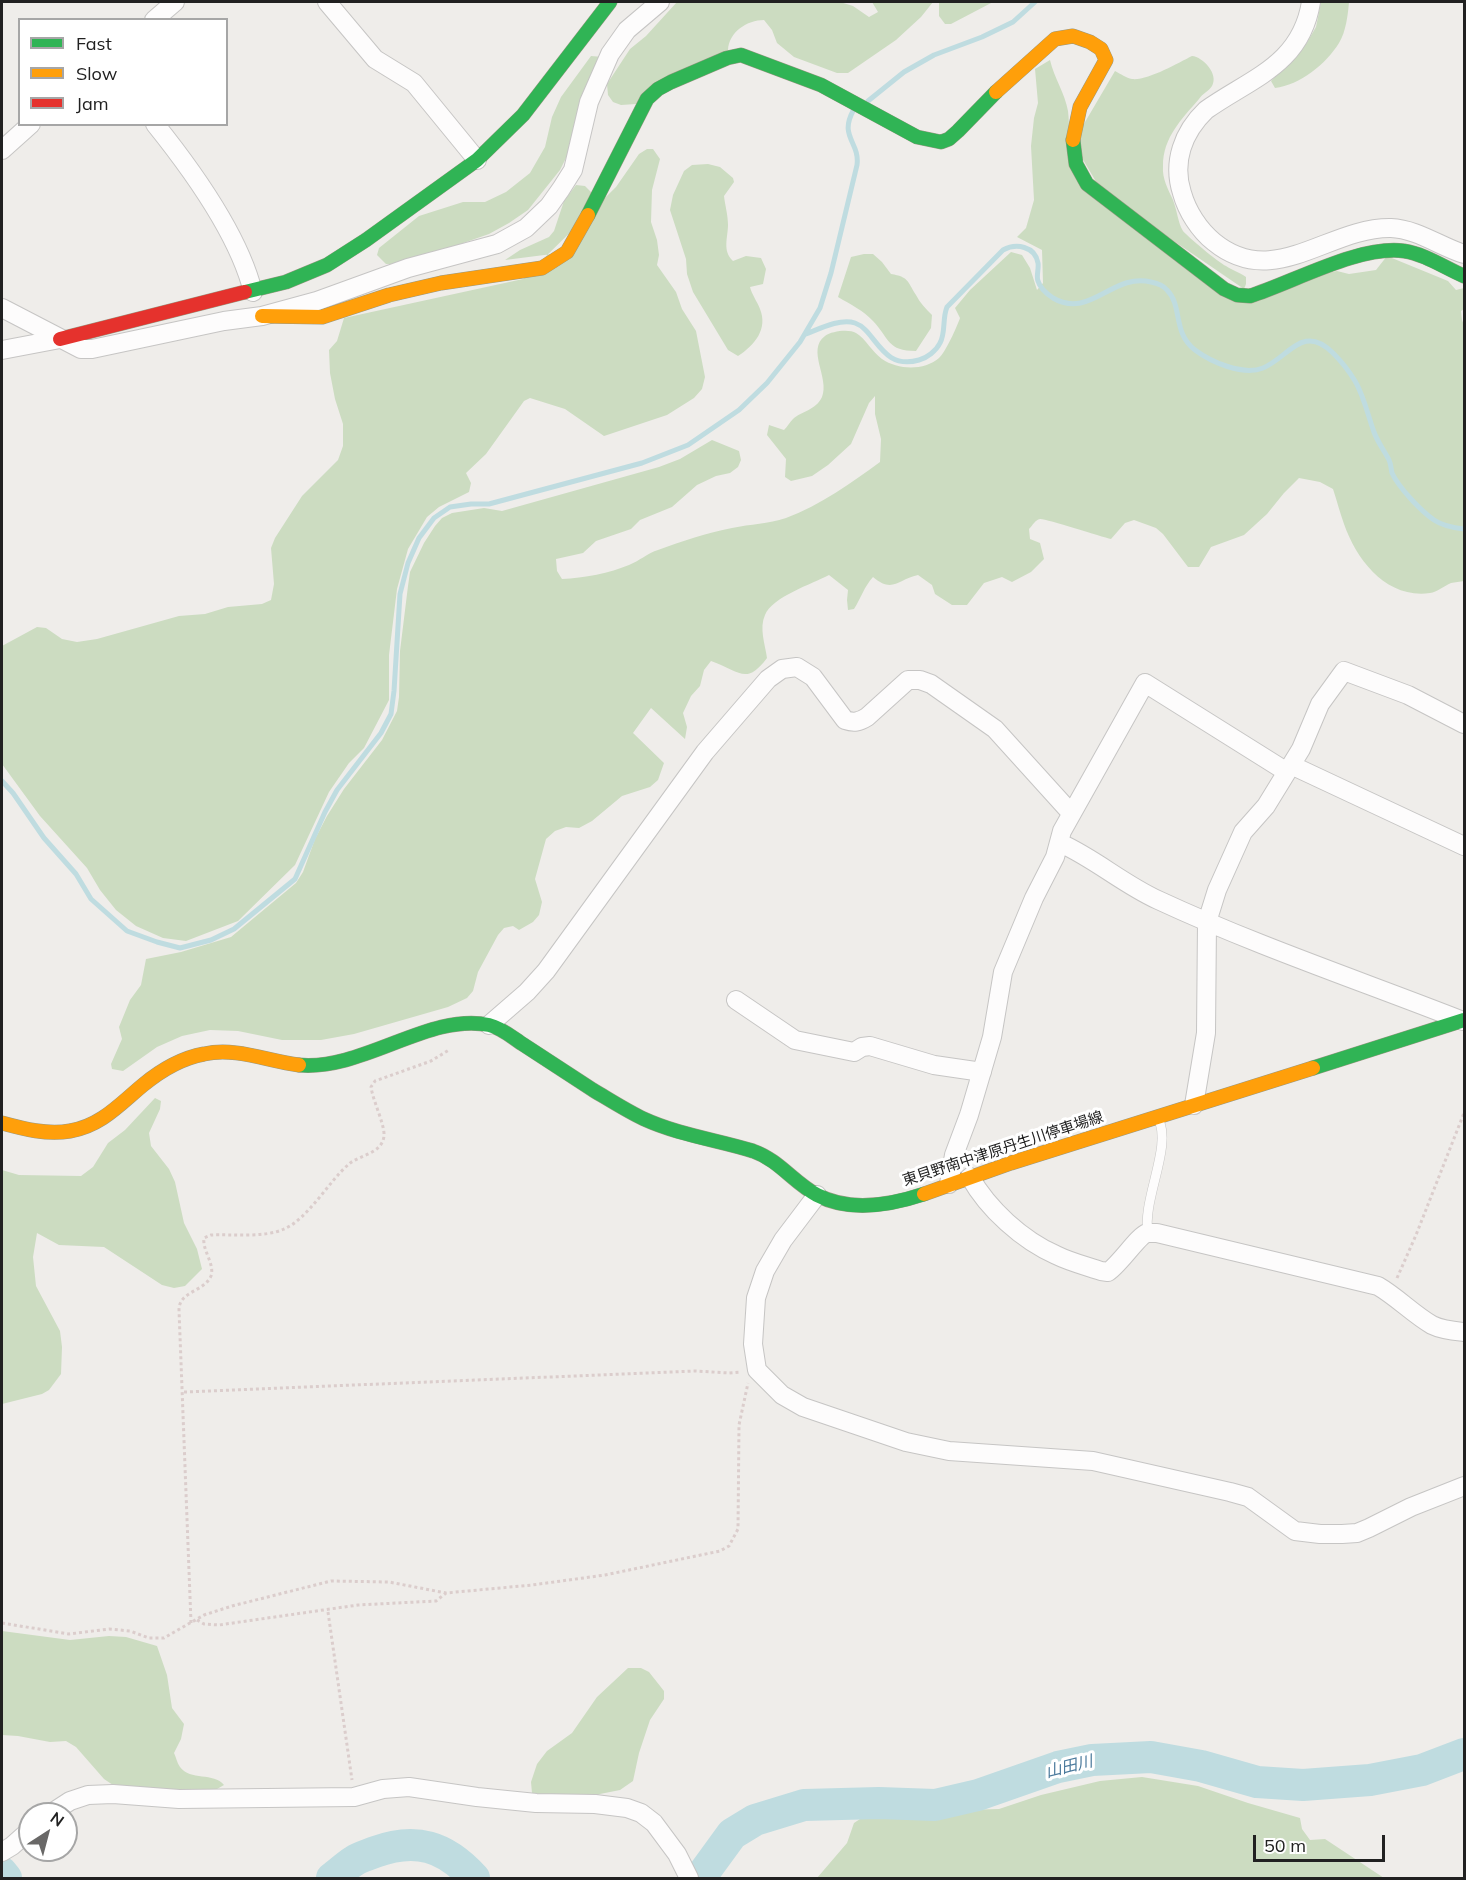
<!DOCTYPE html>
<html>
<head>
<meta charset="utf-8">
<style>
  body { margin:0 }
  #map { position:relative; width:1466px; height:1880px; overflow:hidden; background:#efedea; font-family:Mulish,sans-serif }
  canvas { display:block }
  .frame { position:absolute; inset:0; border:3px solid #212121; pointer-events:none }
  .legend { position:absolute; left:18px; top:18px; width:210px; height:108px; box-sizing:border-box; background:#fff; border:2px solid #a6a6a6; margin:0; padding:8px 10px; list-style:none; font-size:18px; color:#212121 }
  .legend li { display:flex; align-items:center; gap:12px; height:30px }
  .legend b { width:30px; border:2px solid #a6a6a6 }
  .north { position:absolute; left:18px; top:1802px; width:60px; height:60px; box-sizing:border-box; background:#fff; border:2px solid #a6a6a6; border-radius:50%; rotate:36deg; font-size:16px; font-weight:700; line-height:24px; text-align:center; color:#212121 }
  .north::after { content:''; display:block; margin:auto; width:21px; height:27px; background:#696867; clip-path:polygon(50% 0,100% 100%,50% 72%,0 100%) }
  .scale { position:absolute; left:1253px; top:1835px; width:132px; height:27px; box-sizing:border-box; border:3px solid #212121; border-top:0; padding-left:8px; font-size:18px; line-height:21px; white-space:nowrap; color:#212121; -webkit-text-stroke:4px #fff; paint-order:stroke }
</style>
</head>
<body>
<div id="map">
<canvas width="1466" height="1880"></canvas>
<div class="frame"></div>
<ul class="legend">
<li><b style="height:8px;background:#30b455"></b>Fast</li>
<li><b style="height:8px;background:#ff9f0a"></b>Slow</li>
<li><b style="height:8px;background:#e5322d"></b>Jam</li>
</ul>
<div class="north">N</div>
<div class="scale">50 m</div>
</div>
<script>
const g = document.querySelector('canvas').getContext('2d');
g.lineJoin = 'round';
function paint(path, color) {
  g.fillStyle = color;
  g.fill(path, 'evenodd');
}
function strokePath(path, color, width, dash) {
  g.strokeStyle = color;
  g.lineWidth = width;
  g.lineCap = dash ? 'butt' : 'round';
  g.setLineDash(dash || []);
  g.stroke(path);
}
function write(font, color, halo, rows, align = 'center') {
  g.font = font + ' Mulish,"Noto Sans JP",sans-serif';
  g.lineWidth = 6;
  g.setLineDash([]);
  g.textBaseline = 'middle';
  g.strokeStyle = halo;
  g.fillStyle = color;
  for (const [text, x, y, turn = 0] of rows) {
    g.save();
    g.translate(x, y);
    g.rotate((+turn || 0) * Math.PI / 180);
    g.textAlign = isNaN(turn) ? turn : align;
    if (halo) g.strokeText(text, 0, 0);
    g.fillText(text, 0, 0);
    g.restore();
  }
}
paint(new Path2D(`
  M677 2H840L853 6 869 17 878 12 872 2H933L921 17 896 40 848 73H837L794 57 777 43 772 30 764 20C747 20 729 32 728 50L636 104 621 105 613 102 608 95 607 84 630 49 646 36Z
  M939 2H993L951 24H945L939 16Z
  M1321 2H1349C1348 14 1346 32 1339 43 1326 64 1300 85 1275 88L1271 81 1306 44 1316 27Z
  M591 56 603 57 571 148 560 170 528 210 509 223 489 234 403 264H386L377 255 379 248 419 216 463 202H485L506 192 530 173 545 147 552 117 561 97Z
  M1192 56C1203 57 1219 74 1212 86 1209 91 1202 94 1199 99 1182 119 1163 137 1163 166 1162 179 1168 189 1173 200 1177 210 1178 223 1183 231 1187 236 1219 263 1226 266 1232 270 1239 272 1246 277V284L1244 289 1102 192 1078 151V134L1115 71C1121 74 1126 78 1132 79 1147 81 1178 63 1192 56Z
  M1050 60C1054 78 1065 93 1068 111 1070 127 1068 144 1068 160L1223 294 1337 271 1349 274 1376 270 1387 256 1448 281 1456 290 1464 288V309L1461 311 1462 320 1464 325V581C1460 582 1455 582 1451 583 1444 586 1437 592 1430 593 1387 599 1357 561 1344 524 1340 513 1337 501 1333 489L1320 482 1299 478 1284 493 1267 514 1244 535 1211 547 1199 567H1188L1163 534 1156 528 1134 520 1125 523 1111 539C1102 537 1044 518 1040 519 1035 520 1033 525 1029 529L1030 539 1040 543 1044 559 1031 572 1012 582 1002 577 984 583 967 605H952L935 594 932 585 918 575C898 579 893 594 873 577 864 587 861 598 854 609L848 610 847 600 848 590 829 575C812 584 772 597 765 615 759 628 765 644 767 658 746 686 740 671 711 661L704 670 700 686 691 696 683 713 687 727 685 739 651 708 633 733 664 763 658 780 650 787 622 796 592 821 579 828 566 827 555 831 546 839 535 879 542 902 539 915 533 922 519 930 513 926 504 928 498 935 478 972 473 991 467 998 448 1007 354 1034 321 1040H282L238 1031 210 1030 182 1036 157 1047 123 1071 112 1069 111 1064 122 1039 119 1027 130 1000 141 985 146 959 181 952 231 937 296 883 303 872 315 839 327 816 344 789 382 740 397 711 399 697 400 651 408 586 410 572 424 543 435 526 442 518 452 513 484 508 502 511 659 467 680 459 712 440 739 451 741 460 738 467 730 473 716 476 697 485 672 507 640 520 631 529 596 541 583 553 556 559 557 571 562 579C584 578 610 573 629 565 639 561 648 553 658 550 682 541 707 533 732 528 751 524 768 524 786 518 821 505 851 483 880 462L881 439 875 414V396L869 403 851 444 828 465 812 476 791 481 785 477 786 459 767 435 769 425 784 430C787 427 790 422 793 419 802 411 816 410 822 397 830 378 806 350 825 336 832 331 849 329 856 333 866 339 872 352 882 359 898 370 924 371 939 358 945 353 957 327 960 318L955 308 970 290 1011 252 1022 255 1030 268 1037 290 1043 283 1042 250 1017 237 1026 228 1034 200 1031 146 1034 118 1038 103 1035 69Z
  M647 149H653L660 159 652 190 651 222 657 240 659 255 657 265 676 292 682 309 696 331 705 377 702 389 694 398 667 415 604 436 565 409 530 398 524 401 486 454 466 473 471 483 469 492 439 507 427 517 408 549 397 589 389 655V700L364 748 349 763 329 792 295 865 238 921 186 941 163 938 136 926 116 910 100 890 87 868 40 816 2 764V646L37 627 46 628 62 639 77 642 97 639 179 616 205 614 228 607 262 604 271 600 274 584 271 548 275 538 302 496 338 460 343 446V424L335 399 330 373 329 350 337 341 344 318 523 279 616 187 639 154Z
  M708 164 720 167 733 178 734 182 724 196C725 205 728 215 728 225 728 237 722 251 733 261L746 256 761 258 766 269 763 284 750 287C752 295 757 301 760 309 768 329 755 345 738 356L728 350 693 292 687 274 686 259 670 210 673 195 684 171 692 165Z
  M576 185 585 186 592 193 560 253 505 260 520 250 549 237 554 231 564 201Z
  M864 254H873L882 262 891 274C909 277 907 281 916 295 920 303 926 309 932 315L931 328 916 351C887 351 890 339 873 321 864 311 850 304 838 297L851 257Z
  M155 1098 161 1101 160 1109 149 1133 151 1146 169 1169 175 1182 184 1223 197 1249 202 1269 185 1286 174 1288 162 1285 104 1247 59 1245 37 1233 33 1257 36 1286 60 1331 62 1347 61 1374 49 1390 42 1394 2 1404V1170L19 1175 81 1176 93 1167 108 1143 125 1130Z
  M2 1631 70 1640 109 1636 126 1637 157 1646 167 1675 172 1708 184 1724 181 1739 174 1753C176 1757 177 1763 180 1767 190 1781 214 1772 224 1785L210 1793 119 1789 104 1779 76 1747 66 1741 50 1742 18 1736 2 1735Z
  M628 1668H641L649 1672 664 1691V1699L650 1720 639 1753 633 1781 620 1790 600 1794 583 1802 538 1800 532 1793 531 1782 537 1764 547 1751 572 1733 597 1697Z
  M1142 1777 1198 1786 1248 1803 1300 1818 1302 1829 1310 1840 1325 1839 1384 1878H817L847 1843 854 1823 869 1813 999 1809 1041 1795 1100 1781Z`), '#ccdcc1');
strokePath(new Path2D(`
  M868 101 904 72 934 55 982 37 1013 22 1035 2
  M806 334C819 329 840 318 855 323 876 330 881 371 919 360 927 358 936 351 940 343 946 332 942 319 947 307L1003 250C1016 243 1035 246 1038 263 1039 269 1036 276 1038 281 1040 288 1047 294 1053 298 1090 320 1113 272 1151 282 1156 283 1163 285 1167 290 1183 306 1172 332 1195 350 1211 362 1243 376 1263 368 1289 357 1303 323 1333 353 1341 361 1349 371 1355 381 1364 396 1368 416 1374 432 1378 443 1384 450 1389 460 1391 464 1391 469 1392 473 1399 488 1421 511 1434 520 1443 526 1454 528 1464 529
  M2 781 13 793 44 838 76 874 91 899 127 931 157 942 180 948 211 940 234 929 295 879 325 812 337 790 381 733 391 714 394 691 400 594 408 563 419 538 434 518 450 507 471 504H489L642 463 688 445 739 410 767 383 800 342 820 308 831 273 857 165C860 142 839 137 853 111`), '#bfdce0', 5);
strokePath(new Path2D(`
  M2 1873 6 1878
  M332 1878C339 1873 346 1866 354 1861 360 1857 368 1855 375 1852 416 1837 445 1846 474 1878
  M700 1878 732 1834 755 1820 804 1805 879 1803 935 1805 978 1795 1058 1767 1092 1760 1151 1757 1201 1766 1257 1782 1303 1785 1370 1780 1422 1770 1464 1754`), '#bfdce0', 32);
const lane = new Path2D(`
  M1148 1233C1142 1199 1173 1146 1158 1118`);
const street = new Path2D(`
  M327 2 375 59 414 83 477 160
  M1311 2C1301 65 1251 78 1206 110 1183 132 1172 162 1182 193 1187 211 1199 230 1214 242 1274 291 1328 227 1391 228 1417 229 1441 247 1464 254
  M154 20 175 2
  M155 124C192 170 239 235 253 292
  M2 150 31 124
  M2 308 81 349H92L224 321 262 316 317 301 408 268 497 244 526 228 549 206 561 189 573 170 589 102 610 54 627 30 660 2
  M2 350 60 339
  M1291 765 1464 846
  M1060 843C1094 858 1123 884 1158 900 1257 946 1361 981 1463 1021
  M736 1000 795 1040 854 1052 862 1047 870 1046 934 1065 982 1072
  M489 1025 527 992 546 971 705 752 768 679 782 669 797 667 813 677 845 720C854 723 859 722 867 717L908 680H920L931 684 995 729 1071 813
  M1194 1105 1206 1033 1207 922 1217 890 1243 832 1266 806 1301 749 1320 704 1344 671 1408 695 1464 724
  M970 1177C988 1209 1022 1240 1056 1255 1070 1262 1086 1266 1101 1271L1108 1272C1120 1264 1138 1236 1147 1233 1148 1233 1156 1233 1157 1233L1378 1286C1397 1297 1413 1314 1432 1325 1442 1330 1454 1331 1464 1332
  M949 1184 954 1155 969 1115 992 1037 1003 972 1034 898 1055 857 1062 831 1145 683 1287 772
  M817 1195 783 1240 765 1271 756 1298 753 1344 757 1370 782 1395 803 1407 906 1442 949 1451 1093 1461 1230 1492 1248 1497 1295 1531 1320 1534H1342L1357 1533 1369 1528 1411 1507 1464 1486
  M50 1814 70 1801 88 1795 113 1794 179 1799 354 1797 383 1789 409 1787 477 1797 536 1803 595 1804 627 1808 641 1813 654 1823 677 1854 689 1878
  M2 1852 12 1846 30 1830`);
const fast = new Path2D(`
  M1073 140 1076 164 1087 184 1224 289 1237 295 1250 296C1294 282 1359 245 1404 251 1425 254 1445 268 1464 276
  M588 215 647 99 658 89 671 82 727 58 741 55 821 85 917 137 941 142 949 139 958 131 996 92
  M245 292 286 282 327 265 366 240 477 160 523 115 610 2
  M299 1065C363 1071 430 1012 489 1025 502 1028 513 1038 524 1045 547 1060 570 1075 593 1090 610 1100 627 1111 644 1119 679 1135 718 1140 753 1151 779 1160 794 1183 817 1195 849 1212 891 1205 924 1194
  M1313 1068 1464 1020`);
const slow = new Path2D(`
  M996 92 1055 39 1073 36 1090 42 1101 49 1106 60 1080 107 1073 140
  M262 316 322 317 389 295 441 283 542 268 567 252 588 215
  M2 1123C24 1129 47 1135 70 1131 101 1126 120 1104 143 1085 160 1071 182 1058 204 1054 236 1047 267 1061 299 1065
  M924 1194 1011 1163 1313 1068`);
const jam = new Path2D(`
  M60 339 245 292`);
strokePath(lane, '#c6c5c4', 10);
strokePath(street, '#c6c5c4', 20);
strokePath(fast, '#989882', 15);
strokePath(slow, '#989882', 15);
strokePath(jam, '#989882', 15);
strokePath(new Path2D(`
  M1397 1278 1416 1235 1464 1113
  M184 1392 696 1371 729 1373 741 1372
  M328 1612 352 1780
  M197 1620 204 1624 219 1625 358 1605 436 1601 446 1593
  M2 1623 69 1634 109 1629 130 1631 149 1638H164L204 1615 232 1606 331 1581 389 1582 446 1593 532 1585 605 1575 720 1551 729 1546 738 1529 739 1425 748 1383
  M191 1623 179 1310C179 1291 204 1292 211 1276 215 1264 202 1250 204 1238L211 1235C232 1234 265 1238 284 1229 308 1219 329 1181 349 1164 359 1155 382 1154 384 1136 385 1125 373 1101 371 1087L375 1081 431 1061 449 1050`), '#dbcdcc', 3, [3, 3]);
strokePath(lane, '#fdfcfc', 9);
strokePath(street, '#fdfcfc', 18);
strokePath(fast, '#30b455', 14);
strokePath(slow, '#ff9f0a', 14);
strokePath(jam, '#e5322d', 14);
write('15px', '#212121', '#fff', [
  ["東貝野南中津原丹生川停車場線",1003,1149,-18]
]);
write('italic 16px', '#4b7a9c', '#fff', [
  ["山田川",1069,1767,-14]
]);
</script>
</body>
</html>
